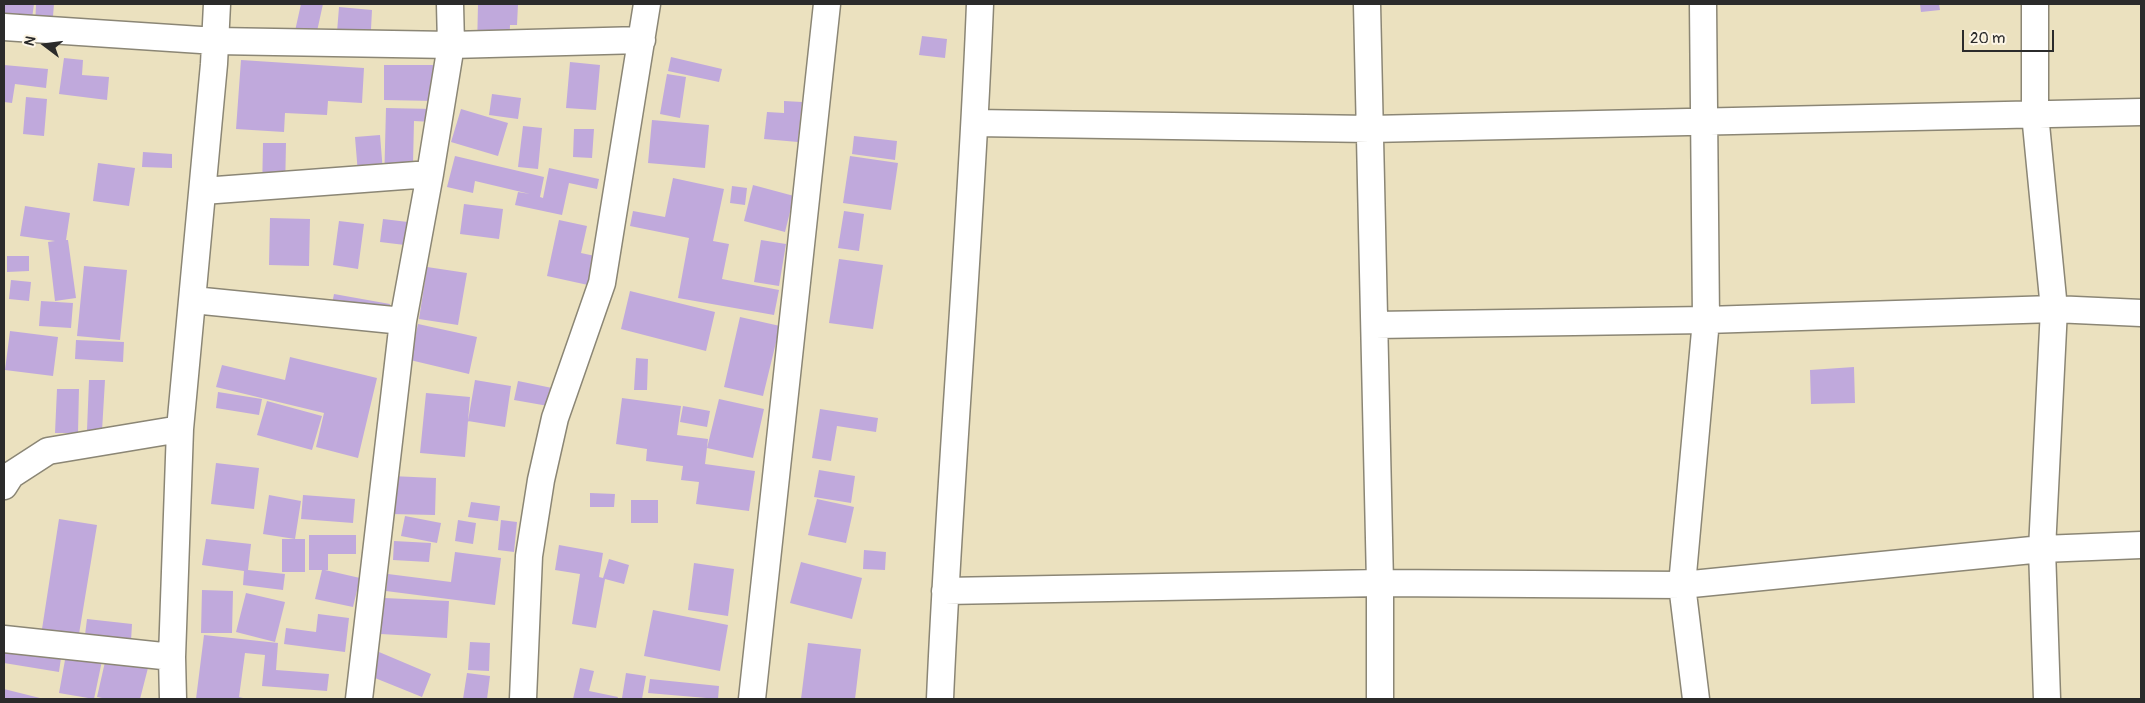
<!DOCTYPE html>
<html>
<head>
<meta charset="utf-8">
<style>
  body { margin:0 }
  #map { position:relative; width:2145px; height:703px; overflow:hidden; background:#ebe1bf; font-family:Pangolin,sans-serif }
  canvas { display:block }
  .frame { position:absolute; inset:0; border:5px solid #2b2b2b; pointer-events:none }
  .north { position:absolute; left:20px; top:20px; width:50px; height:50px; -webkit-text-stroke:4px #fcf5e5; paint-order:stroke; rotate:285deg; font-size:14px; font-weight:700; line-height:20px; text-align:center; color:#2b2b2b }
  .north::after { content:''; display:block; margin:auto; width:18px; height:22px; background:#2b2b2b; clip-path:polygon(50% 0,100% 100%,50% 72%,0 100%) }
  .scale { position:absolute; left:1962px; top:30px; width:92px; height:22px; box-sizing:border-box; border:2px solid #2b2b2b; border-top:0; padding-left:6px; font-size:15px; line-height:18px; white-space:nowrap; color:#2b2b2b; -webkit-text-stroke:4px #fcf5e5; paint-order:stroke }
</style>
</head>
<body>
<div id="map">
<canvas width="2145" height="703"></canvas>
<div class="frame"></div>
<div class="north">N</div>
<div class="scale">20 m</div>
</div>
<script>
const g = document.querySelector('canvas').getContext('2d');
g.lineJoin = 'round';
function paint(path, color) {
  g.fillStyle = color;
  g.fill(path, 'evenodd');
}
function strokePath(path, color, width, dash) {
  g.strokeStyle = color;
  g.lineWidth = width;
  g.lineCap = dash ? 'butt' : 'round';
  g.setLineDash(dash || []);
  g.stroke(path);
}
paint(new Path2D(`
  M4 4H34L30 33 4 30Z
  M36 4H54L52 28H35Z
  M301 4H323L314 45 293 40Z
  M478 4H518L517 25H510L509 50 477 49Z
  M1920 4H1939L1940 10 1921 12Z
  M339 7 372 10 370 48 336 45Z
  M922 36 947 39 945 58 919 55Z
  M671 57 722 69 719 82 668 71Z
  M64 58 83 60 82 75 109 77 107 100 59 94Z
  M241 60 364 68 362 103 328 101 327 115 285 113 284 132 236 129Z
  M570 62 600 65 596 110 566 108Z
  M4 65 48 69 46 88 15 84 12 103 4 102Z
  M384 65H435V101L384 100Z
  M667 74 686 77 680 118 660 114Z
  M492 94 521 98 518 119 489 115Z
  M26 97 47 99 44 136 23 134Z
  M784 101 802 102 798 142 764 139 767 112 784 113Z
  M386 108 435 109 434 122 414 121 413 164 384 186Z
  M461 109 508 123 498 156 451 142Z
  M652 120 709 125 705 168 648 163Z
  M523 126 542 128 538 169 518 167Z
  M574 129H594L592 158 573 157Z
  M380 135 384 184 359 186 355 137Z
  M854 136 897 141 895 160 852 154Z
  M263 143H286L285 192H262Z
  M143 152 172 154V168L142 167Z
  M455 156 544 177 540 197 543 198 549 168 599 179 597 189 569 183 562 215 515 205 518 192 530 194 475 181 473 193 447 187Z
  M850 156 898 163 891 210 843 203Z
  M98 163 135 168 129 206 93 201Z
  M673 178 724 189 713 241 729 244 722 279 779 290 774 315 678 298 689 238 630 226 633 211 665 217Z
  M753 185 794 196 785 232 744 221Z
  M732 186 747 188 745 205 730 203Z
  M464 204 503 209 499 239 460 234Z
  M25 206 70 213 66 240H68L76 298 55 301 48 242 55 241 20 236Z
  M844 211 864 214 859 251 838 248Z
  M270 218 310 219 309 266 269 265Z
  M383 219 408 222 405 245 380 242Z
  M559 220 587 226 581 253 595 256 588 285 547 276Z
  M339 221 364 224 358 269 333 265Z
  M761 240 786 244 779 286 754 282Z
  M7 256H29V271L7 272Z
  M839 259 883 265 873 329 829 323Z
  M84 266 127 270 120 340 77 336Z
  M427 267 467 273 458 325 419 319Z
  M11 280 31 282 29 301 9 299Z
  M630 291 715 312 706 351 621 329Z
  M334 294 390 304 385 326 330 314Z
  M41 301 73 303 71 328 39 326Z
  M740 317 780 326 763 396 724 387Z
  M418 324 477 337 469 374 410 360Z
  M10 331 58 337 53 376 5 370Z
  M76 340 124 342 123 362 75 359Z
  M290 357 377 378 358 458 316 447 324 413 216 387 222 365 285 380Z
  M636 358 648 359 647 390H634Z
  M1854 367 1855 403 1811 404 1810 370Z
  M89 380H105L102 431 87 430Z
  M475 380 511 386 505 427 468 421Z
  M518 381 557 389 554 407 514 400Z
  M57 389H79L78 433H55Z
  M218 392 262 399 259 415 216 408Z
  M426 393 470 397 465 457 420 453Z
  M622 398 681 406 677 435 708 439 705 464 755 471 749 511 696 504 699 482 681 480 683 466 646 461 647 449 616 444Z
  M719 399 764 409 753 458 707 448Z
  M267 401 322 416 312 450 257 435Z
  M683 406 710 411 707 427 680 422Z
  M820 409 878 418 876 432 837 426 831 461 812 458Z
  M216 463 259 468 254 509 211 504Z
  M819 470 855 476 851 503 814 497Z
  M391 476 436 478 435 515 390 514Z
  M590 493 615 494 614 507H590Z
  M269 495 301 501 295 539 263 534Z
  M303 495 355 499 353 523 301 519Z
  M817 499 854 507 846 543 808 535Z
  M631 500H658V523H631Z
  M471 502 500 506 498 521 468 517Z
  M405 516 441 523 437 543 401 536Z
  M59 519 97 525 79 634 42 629Z
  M458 520 476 523 473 544 455 541Z
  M501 520 517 522 514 552 498 550Z
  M309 535H356V554H328V570H325L360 578 353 607 315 599 322 570H309Z
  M206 539 251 544 248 570 285 574 283 590 243 585 244 571 202 565Z
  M282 539H305V572H282Z
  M394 541 431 543 429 562 393 560Z
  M559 545 603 553 599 577 603 578 609 559 629 565 624 584 605 579 596 628 572 624 580 574 555 570Z
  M864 550 886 552 885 570 863 569Z
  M455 552 501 558 495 605 386 591 388 574 451 582Z
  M801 562 862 578 852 619 790 603Z
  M694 563 734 569 728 616 688 610Z
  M202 590 233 591 232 633H201Z
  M246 593 285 602 275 642 236 632Z
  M384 598 449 601 447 638 381 634Z
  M653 610 728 625 720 671 644 656Z
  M318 614 349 618 345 652 284 644 286 628 316 632Z
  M87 619 132 624 131 641 85 635Z
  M204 635 278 643 276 670 329 674 327 691 262 686 265 655 245 653 239 697 247 699H196Z
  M470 642 490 643 489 671 468 670Z
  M808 643 861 649 855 699H801Z
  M4 649 61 658 59 672 4 663Z
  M67 649 103 656 94 699 59 693Z
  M379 652 431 674 422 697 370 676Z
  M107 653 149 664 140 699H107L97 697Z
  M580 668 594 671 589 691 618 697 617 699H573Z
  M467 673 490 676 487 699H463Z
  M626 673 646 676 642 699 622 698Z
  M650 679 719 686 718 699 648 693Z
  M4 689 44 699H4Z`), '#c0a9dc');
const minor = new Path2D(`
  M1367 4 1380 583V699
  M2035 4V114L2054 309 2042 549 2047 699
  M4 27 216 41 451 45 642 40
  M975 123 1370 129 2141 112
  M203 191 430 174
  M193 300 403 321
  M1375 325 1706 320 2054 309 2141 313
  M4 486 11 475 48 451 180 429
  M945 591 1380 583 1682 585 2042 549 2141 545
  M4 639 172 657
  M173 699 172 657 180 429 214 64 217 4
  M359 699 403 321 430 174 451 45 450 4
  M523 699 529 556 541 480 555 418 602 283 647 4
  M752 699 827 4
  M940 699C950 467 971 236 980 4
  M1696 699 1682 585 1706 320 1703 4`);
strokePath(minor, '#8b8675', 29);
strokePath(minor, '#fff', 26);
</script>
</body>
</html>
